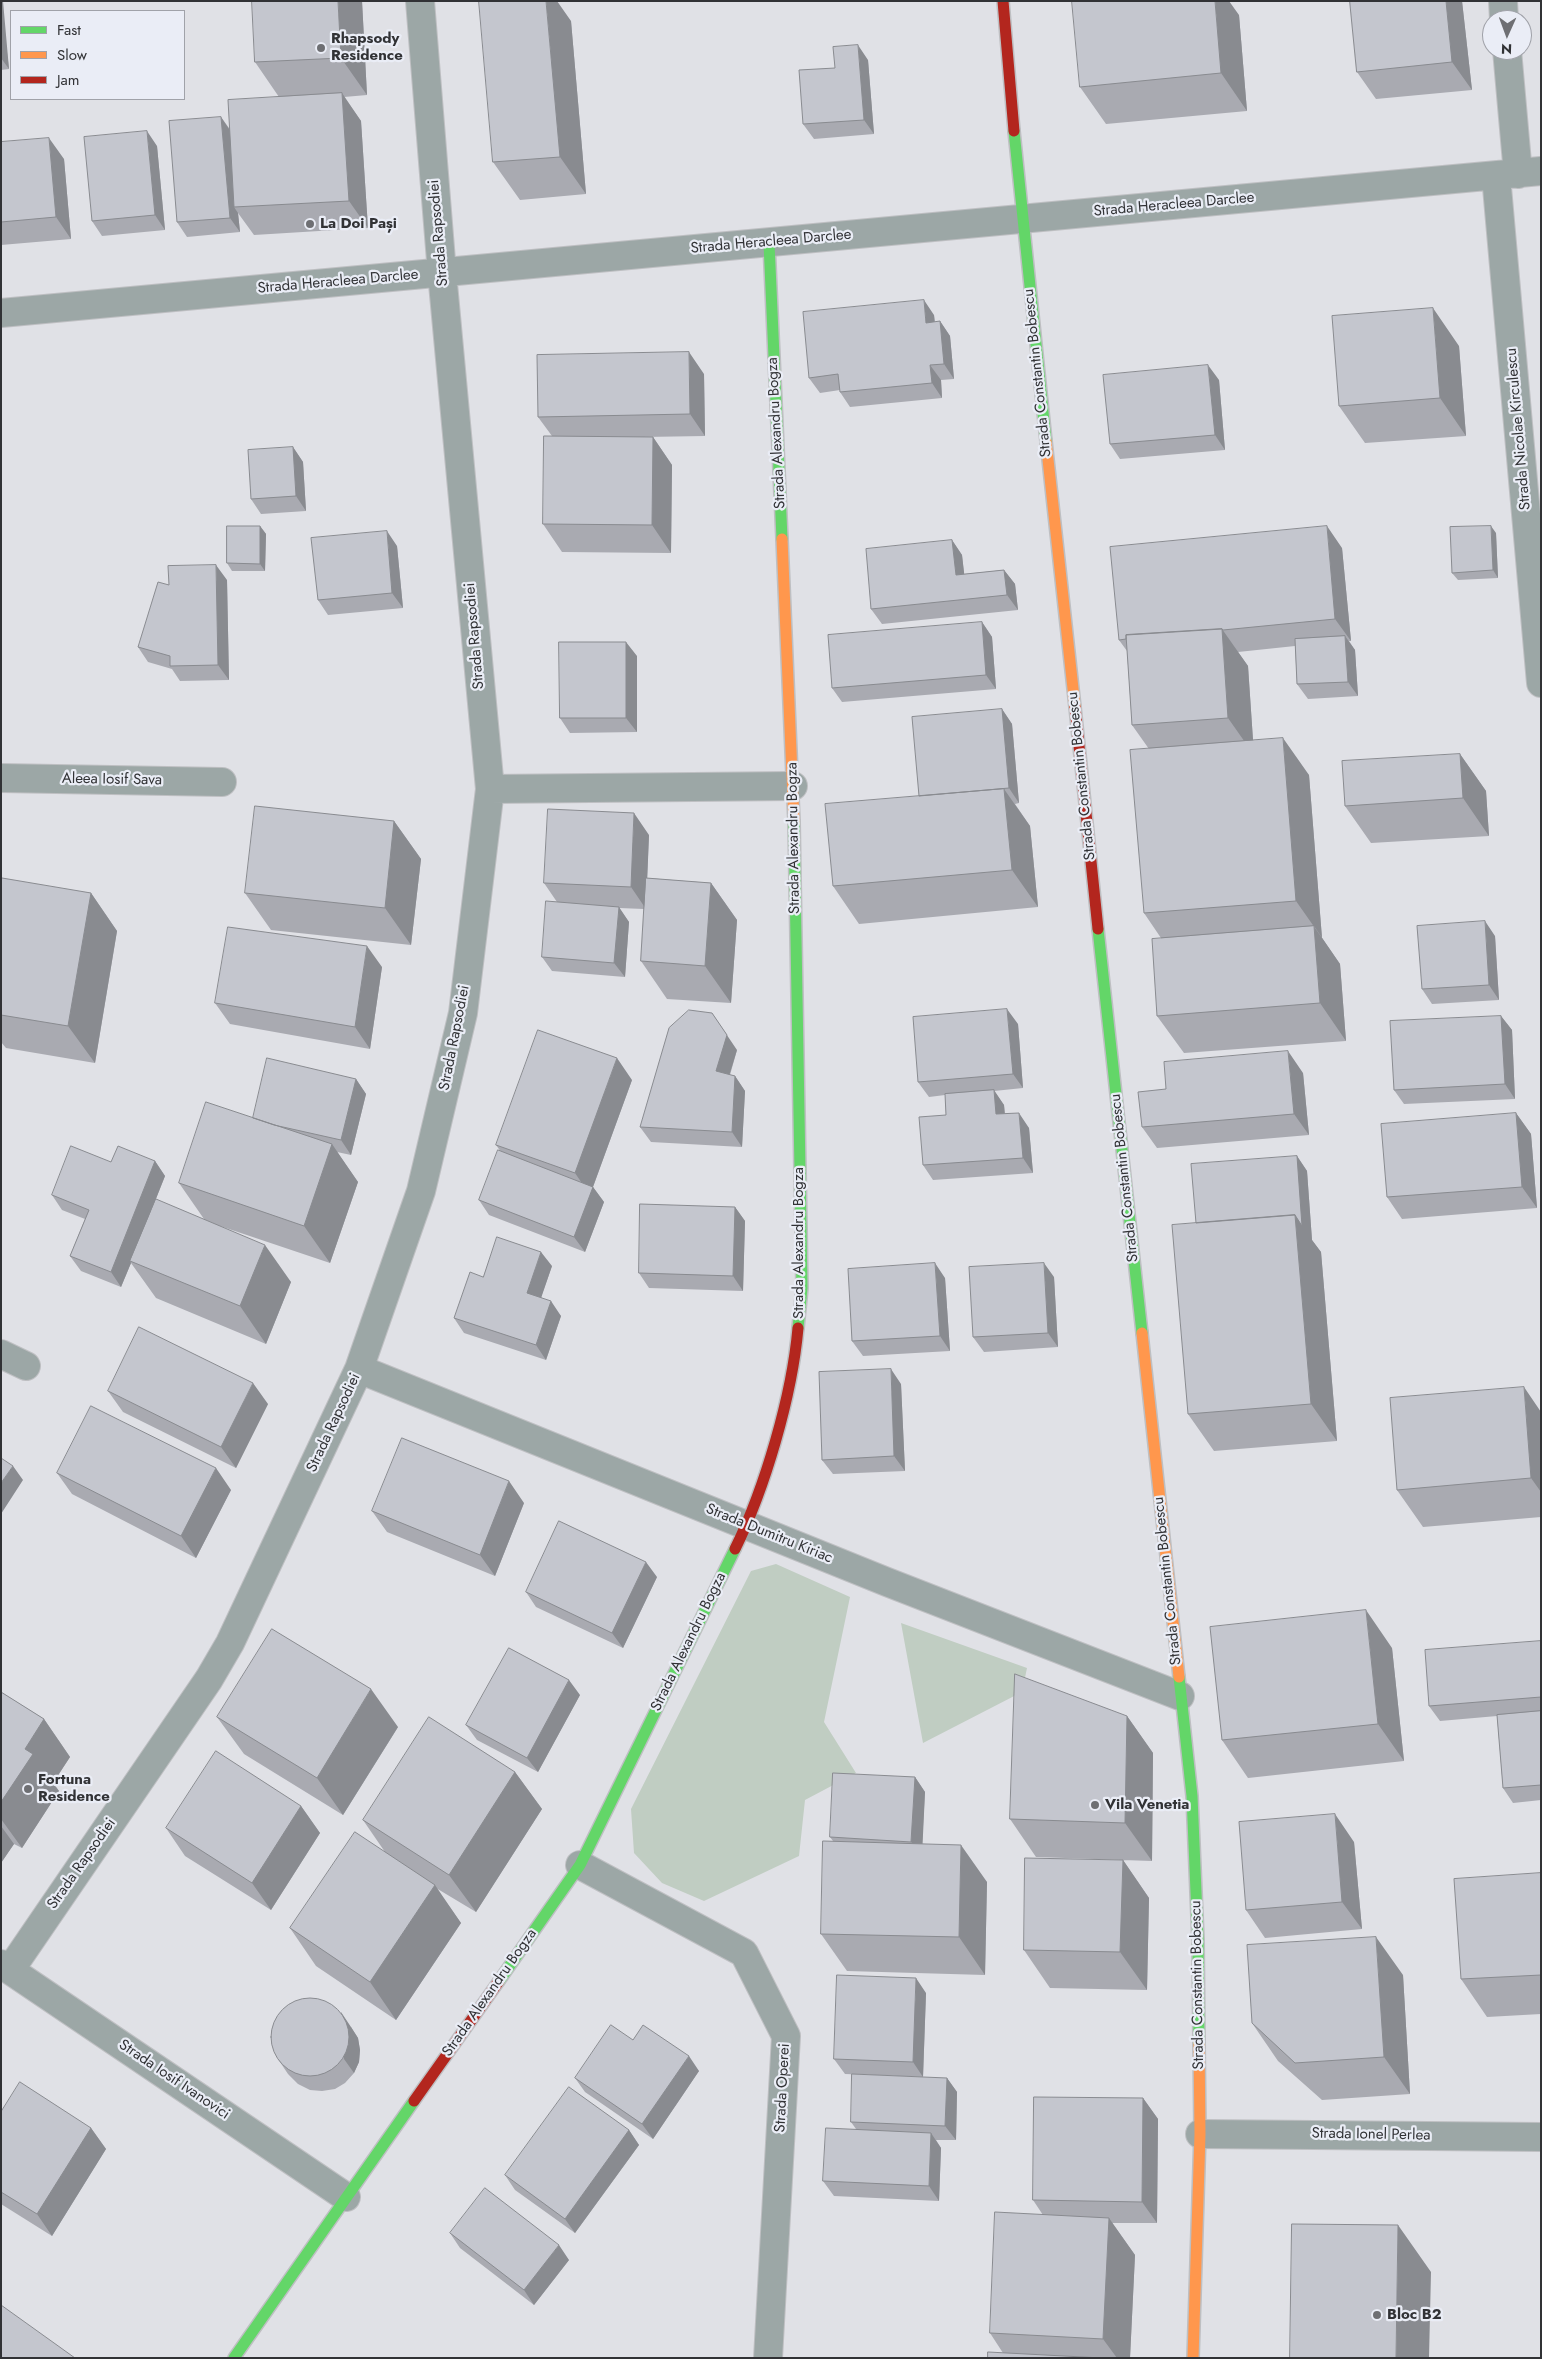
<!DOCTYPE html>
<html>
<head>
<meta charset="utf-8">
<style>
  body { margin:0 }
  #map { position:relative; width:1542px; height:2359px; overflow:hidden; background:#e0e1e6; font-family:Jost,sans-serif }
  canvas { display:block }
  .frame { position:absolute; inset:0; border:2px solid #313235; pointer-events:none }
  .legend { position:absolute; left:10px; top:10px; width:175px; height:90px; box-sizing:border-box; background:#eaedf6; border:1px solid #a0a2a9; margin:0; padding:6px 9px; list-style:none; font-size:15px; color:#313235 }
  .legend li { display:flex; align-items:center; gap:10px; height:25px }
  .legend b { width:25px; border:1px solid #a0a2a9 }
  .north { position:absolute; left:1482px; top:10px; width:50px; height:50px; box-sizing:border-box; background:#eaedf6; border:1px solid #a0a2a9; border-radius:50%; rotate:182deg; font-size:14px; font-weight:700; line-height:20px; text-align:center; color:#313235 }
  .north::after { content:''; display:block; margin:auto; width:18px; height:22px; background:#6e6f73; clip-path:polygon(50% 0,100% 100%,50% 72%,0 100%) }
</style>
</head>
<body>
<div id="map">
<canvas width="1542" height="2359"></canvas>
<div class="frame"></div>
<ul class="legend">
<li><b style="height:6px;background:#63d668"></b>Fast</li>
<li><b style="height:6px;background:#ff974d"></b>Slow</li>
<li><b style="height:6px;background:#b3261e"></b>Jam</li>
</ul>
<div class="north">N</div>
</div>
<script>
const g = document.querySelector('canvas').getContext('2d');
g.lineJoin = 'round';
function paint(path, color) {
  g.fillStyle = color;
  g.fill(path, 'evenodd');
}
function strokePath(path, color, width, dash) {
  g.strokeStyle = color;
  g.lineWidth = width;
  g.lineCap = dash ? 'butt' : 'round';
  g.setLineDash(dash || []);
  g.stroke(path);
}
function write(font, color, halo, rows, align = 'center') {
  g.font = font + ' Jost,sans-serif';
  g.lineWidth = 4.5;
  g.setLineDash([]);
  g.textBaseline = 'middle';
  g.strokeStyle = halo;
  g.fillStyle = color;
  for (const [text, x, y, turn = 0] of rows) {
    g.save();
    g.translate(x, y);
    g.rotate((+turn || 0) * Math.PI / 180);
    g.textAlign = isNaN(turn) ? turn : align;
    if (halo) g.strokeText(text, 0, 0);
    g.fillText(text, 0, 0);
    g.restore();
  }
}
paint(new Path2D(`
  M776 1564 850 1597 824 1722 856 1773 805 1800 799 1856 704 1901 662 1883 634 1853 631 1809 751 1571Z
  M901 1623 1027 1668 1022 1692 923 1743Z`), '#c0cdc2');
const street = new Path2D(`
  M1503 1 1504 20
  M1507 50 1518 174
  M1496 176 1541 683
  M1 313 1541 171
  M1 778 222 782
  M490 789 793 786
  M1 1354 26 1366
  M359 1369 887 1582 1180 1696
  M580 1865 744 1953 786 2036 768 2358
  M1 1964 346 2197
  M10 1970 209 1679 230 1643 359 1369 421 1191 463 1013 490 789 442 273 420 1
  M1200 2134 1541 2137`);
const fast = new Path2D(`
  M1014 131 1046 441
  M769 243 782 539
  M794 822 802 1288 798 1328
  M1098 929 1142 1333
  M1179 1677 1192 1796 1198 1940 1199 2043
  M499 1981 580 1865 735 1549
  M234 2358 414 2101`);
const slow = new Path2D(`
  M1046 441 1075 707
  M782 539 794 822
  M1142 1333 1179 1677
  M1193 2358 1200 2134 1199 2043`);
const jam = new Path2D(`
  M1003 1 1014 131
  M1075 707 1098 929
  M735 1549C765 1488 792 1396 798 1328
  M414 2101 499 1981`);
strokePath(street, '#bebfc2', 30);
strokePath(fast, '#bebfc2', 14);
strokePath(slow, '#bebfc2', 14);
strokePath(jam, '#bebfc2', 14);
strokePath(street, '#9ca7a6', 28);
strokePath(fast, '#63d668', 11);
strokePath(slow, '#ff974d', 11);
strokePath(jam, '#b3261e', 11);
paint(new Path2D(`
  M1 1 9 69 1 70Z
  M362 1 367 95 344 97 361 121 368 228 254 235 238 213 240 232 187 237 177 222 221 117 229 128 279 97 255 62Z
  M1350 1H1462L1472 90 1376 99 1357 72Z
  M1239 15 1247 111 1106 124 1080 87Z
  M571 21 586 194 520 200 493 162Z
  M868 60 874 134 814 139 803 124 835 68Z
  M1 142 64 159 71 239 1 245Z
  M157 146 165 230 102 236 92 221Z
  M934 315 935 322 940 321 950 336 954 379 941 380 942 398 850 407 840 392V390L820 393 809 378Z
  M1459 346 1466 436 1365 443 1339 406Z
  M704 374 705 436 643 437H653L672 465 671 553 562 552 543 524 552 436 538 417Z
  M1219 380 1225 450 1120 459 1110 444Z
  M293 447 303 462 306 511 261 514 251 499Z
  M260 526 266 534 265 571H232L227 563Z
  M1496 533 1498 578 1458 580 1452 573Z
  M952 540 962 555 964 574 1004 570 1015 584 1018 610 882 624 871 609Z
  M397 546 403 608 328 615 318 600Z
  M1342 548 1351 641H1349L1355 650 1358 696 1308 699 1297 684 1295 646 1238 652 1248 666 1253 740 1309 775 1322 938 1340 964 1346 1041 1184 1053 1157 1016 1161 938 1144 913 1149 749 1132 725 1127 651 1119 640Z
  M227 580 229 680 180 681 172 669 148 662 138 647 169 585Z
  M982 622 992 637 996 689 842 702 832 688Z
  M637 656V732L570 733 560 718Z
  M1002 709 1012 724 1019 803 1015 804 1030 826 1038 907 859 924 833 886Z
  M1460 754 1486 791 1489 836 1371 843 1345 806Z
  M394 821 421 859 411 945 271 930 245 893Z
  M649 835 647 878 711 883 737 920 731 1003 667 999 641 961 644 909 619 908 629 922 625 977 552 971 542 957 557 902 544 883Z
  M1 884 91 893 117 931 95 1063 6 1048 1 1042Z
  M1495 936 1499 1000 1432 1004 1422 989Z
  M382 967 370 1049 230 1024 215 1003Z
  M1501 1016 1512 1030 1515 1099 1404 1104 1394 1090Z
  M1018 1024 1023 1088 994 1091 1004 1105 1005 1114 1029 1128 1033 1173 933 1180 923 1165 946 1115 945 1095 929 1097 918 1082Z
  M737 1050 730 1075 735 1076 745 1091 742 1147 651 1142 640 1127Z
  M1303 1073 1309 1135 1157 1148 1142 1127Z
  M356 1079 366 1094 351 1155 337 1152 358 1182 330 1263 220 1226 291 1282 266 1344 156 1298 131 1263 121 1287 81 1271 70 1256 85 1219 62 1210 52 1195 111 1162 155 1161 165 1176 151 1211 204 1219 179 1183 253 1118Z
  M632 1080 593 1187 604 1202 585 1252 489 1215 479 1200 501 1152 496 1145Z
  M1516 1113 1531 1134 1537 1208 1402 1219 1387 1197Z
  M1297 1156 1307 1171 1312 1240 1321 1252 1337 1441 1214 1451 1188 1414 1196 1223Z
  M735 1207 745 1221 743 1291 649 1288 639 1273Z
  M552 1266 541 1297 561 1316 546 1360 464 1333 454 1318 483 1277Z
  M1054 1277 1058 1347 984 1352 973 1337Z
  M945 1278 950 1351 863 1356 852 1341Z
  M901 1384 905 1471 833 1474 822 1460Z
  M108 1391 268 1404 236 1468 123 1412Z
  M1541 1412V1517L1423 1527 1397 1490Z
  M57 1473 231 1490 196 1558 72 1494Z
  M524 1503 495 1576 387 1532 372 1511Z
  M657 1577 623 1648 536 1607 526 1592Z
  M1541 1641V1800L1513 1803 1503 1788 1497 1716 1440 1721 1429 1706Z
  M1392 1648 1404 1761 1248 1778 1222 1740Z
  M1 1692 44 1719 70 1757 53 1783 59 1791 22 1848 14 1844 1 1863Z
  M580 1695 538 1772 477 1740 466 1725Z
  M1127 1716 1153 1753 1152 1861 1036 1857 1010 1819Z
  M217 1717 398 1727 343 1815 244 1754Z
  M515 1772 542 1809 476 1912 436 1888 461 1923 396 2020 316 1966 290 1928 385 1852 363 1820Z
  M915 1777 925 1792 922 1844 987 1882 985 1975 847 1971 821 1934 833 1841 830 1837Z
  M301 1806 320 1833 271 1910 185 1856 166 1828Z
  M1354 1842 1362 1929 1265 1938 1246 1910Z
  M1123 1860 1149 1898 1147 1990 1050 1988 1024 1950Z
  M1541 1873V2014L1487 2017 1461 1979Z
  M1403 1975 1410 2094 1322 2100 1278 2061 1252 2023Z
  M926 1993 923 2077 845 2074 834 2059Z
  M351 2027 358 2038 360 2050 359 2062 354 2073 345 2083 335 2089 322 2091 310 2090 298 2084 288 2074 278 2059Z
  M633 2040 699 2071 653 2139 585 2092 575 2078Z
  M947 2078 957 2092 956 2140H936L941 2148 939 2201 834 2196 823 2181 856 2129 851 2122Z
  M1143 2098 1158 2119 1157 2223H1112L1135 2255 1130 2358H988L1003 2353 990 2333 1043 2215 1033 2200Z
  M1 2112 91 2128 106 2149 52 2236 1 2204Z
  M629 2130 639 2145 575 2233 515 2190 505 2175Z
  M450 2233 569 2260 534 2305 460 2248Z`), '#a9aab1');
paint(new Path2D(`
  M1 1H3L9 69 1 58Z
  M338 1H362L367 95 341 58Z
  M546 1H557L571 21 586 194 560 157Z
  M1215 1H1229L1239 15 1247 111 1221 73Z
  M1446 1H1462L1472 90 1452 62Z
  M858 45 868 60 874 134 864 120Z
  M342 93 361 121 368 228 349 201Z
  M221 117 231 132 234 207 238 213 240 232 230 218Z
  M147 131 157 146 165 230 155 215Z
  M49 138 64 159 71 239 56 217Z
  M924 300 934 315 936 338 926 323Z
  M1433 308 1459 346 1466 436 1440 398Z
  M940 321 950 336 954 379 944 364Z
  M689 352 704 374 705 436 690 414Z
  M930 365 941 380 942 398 932 383Z
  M1208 365 1219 380 1225 450 1215 435Z
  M653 437 672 465 671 553 652 525Z
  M293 447 303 462 306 511 296 496Z
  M260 526 266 534 265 571 260 564Z
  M1327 526 1342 548 1351 641 1335 619Z
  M1491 526 1496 533 1498 578 1493 570Z
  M387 531 397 546 403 608 392 593Z
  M952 540 962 555 966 589 956 575Z
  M216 565 227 580 229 680 218 665Z
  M1004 570 1015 584 1018 610 1007 595Z
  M982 622 992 637 996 689 986 675Z
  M1222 629 1248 666 1254 755 1228 718Z
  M1345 636 1355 650 1358 696 1348 682Z
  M626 642 637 656V732L626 718Z
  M1002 709 1012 724 1019 803 1009 788Z
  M1283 738 1309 775 1322 938 1296 901Z
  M1460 754 1486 791 1489 836 1463 798Z
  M1004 789 1030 826 1038 907 1012 870Z
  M634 813 649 835 646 909 631 887Z
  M394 821 421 859 411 945 385 908Z
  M711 883 737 920 731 1003 705 966Z
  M91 893 117 931 95 1063 68 1026Z
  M619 907 629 922 625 977 614 963Z
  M1485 921 1495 936 1499 1000 1489 985Z
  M1314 926 1340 964 1346 1041 1320 1003Z
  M367 946 382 967 370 1049 355 1027Z
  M1007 1009 1018 1024 1023 1088 1013 1074Z
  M712 1013 737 1050 726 1086 716 1071Z
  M1501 1016 1512 1030 1515 1099 1505 1084Z
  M1288 1051 1303 1073 1309 1135 1294 1114Z
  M617 1058 632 1080 590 1195 575 1173Z
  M735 1076 745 1091 742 1147 732 1132Z
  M356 1079 366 1094 351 1155 341 1140Z
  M994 1090 1004 1105 1006 1129 996 1114Z
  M1019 1113 1029 1128 1033 1173 1023 1158Z
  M1516 1113 1531 1134 1537 1208 1522 1187Z
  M332 1144 358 1182 330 1263 304 1226Z
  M1297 1156 1307 1171 1312 1240 1321 1252 1337 1441 1311 1404 1295 1215Z
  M155 1161 165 1176 131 1262 130 1261 131 1263 121 1287 111 1272Z
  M593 1187 604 1202 585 1252 574 1237Z
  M735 1207 745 1221 743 1291 733 1276Z
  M265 1245 291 1282 266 1344 240 1306Z
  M541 1252 552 1266 538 1307 527 1293Z
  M935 1263 945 1278 950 1351 940 1336Z
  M1044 1263 1054 1277 1058 1347 1048 1333Z
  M551 1301 561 1316 546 1360 536 1345Z
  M891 1369 901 1384 905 1471 894 1456Z
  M253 1383 268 1404 236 1468 221 1447Z
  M1524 1387 1541 1412V1492L1531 1478Z
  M13 1466 23 1480 1 1514V1483Z
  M216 1468 231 1490 196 1558 181 1536Z
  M509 1481 524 1503 495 1576 480 1555Z
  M646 1562 657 1577 623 1648 612 1633Z
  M1366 1610 1392 1648 1404 1761 1378 1724Z
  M569 1680 580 1695 538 1772 527 1758Z
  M371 1689 398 1727 343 1815 317 1778Z
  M1127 1716 1153 1753 1152 1861 1125 1823Z
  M44 1719 70 1757 53 1783 59 1791 22 1848 1 1819V1802L25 1749Z
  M515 1772 542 1809 476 1912 449 1875Z
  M915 1777 925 1792 922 1856 911 1842Z
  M301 1806 320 1833 271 1910 252 1883Z
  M1335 1814 1354 1842 1362 1929 1342 1902Z
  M1 1826 14 1844 1 1863Z
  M961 1845 987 1882 985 1975 959 1937Z
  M1123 1860 1149 1898 1147 1990 1120 1952Z
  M435 1885 461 1923 396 2020 370 1982Z
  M1376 1937 1403 1975 1410 2094 1384 2057Z
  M916 1978 926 1993 923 2077 913 2062Z
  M341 2012 351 2027 358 2038 360 2050 359 2062 354 2073 344 2059Z
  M689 2056 699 2071 653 2139 642 2124Z
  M947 2078 957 2092 956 2140 945 2126Z
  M1143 2098 1158 2119 1157 2223 1142 2202Z
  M91 2128 106 2149 52 2236 37 2214Z
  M629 2130 639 2145 575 2233 565 2219Z
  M931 2133 941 2148 939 2201 929 2186Z
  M1109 2218 1135 2255 1130 2358H1117L1103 2339Z
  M1398 2225 1431 2272 1429 2358H1396Z
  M559 2245 569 2260 534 2305 524 2290Z`), '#898b90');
const building = new Path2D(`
  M252 1H338L341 58 255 62Z
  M479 1H546L560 157 493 162Z
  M1072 1H1215L1221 73 1080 87Z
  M1350 1H1446L1452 62 1357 72Z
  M858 45 864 120 803 124 799 70 835 68 833 47Z
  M342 93 349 201 234 207 228 100Z
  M221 117 230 218 177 222 169 121Z
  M147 131 155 215 92 221 84 137Z
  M49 138 56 217 1 222V142Z
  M924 300 926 323 940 321 944 364 930 365 932 383 840 392 838 374 809 378 803 312Z
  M1433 308 1440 398 1339 406 1332 316Z
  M689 352 690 414 538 417 537 355Z
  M1208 365 1215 435 1110 444 1103 375Z
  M544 436 653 437 652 525 543 524Z
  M293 447 296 496 251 499 248 450Z
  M227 526H260V564L227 563Z
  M1327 526 1335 619 1223 630 1222 629 1126 635V639L1119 640 1110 547Z
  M1491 526 1493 570 1452 573 1450 527Z
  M387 531 392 593 318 600 311 538Z
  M952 540 956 575 1004 570 1007 595 871 609 866 549Z
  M216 565 218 665 170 666V656L138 647 158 582 169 585 168 566Z
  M982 622 986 675 832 688 828 635Z
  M1222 629 1228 718 1132 725 1126 635Z
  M1345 636 1348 682 1297 684 1295 639Z
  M559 642H626V718H560Z
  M1002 709 1009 788 919 796 912 717Z
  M1283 738 1296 901 1144 913 1130 750Z
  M1460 754 1463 798 1345 806 1342 761Z
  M1004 789 1012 870 833 886 825 804Z
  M255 806 394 821 385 908 245 893Z
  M548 809 634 813 631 887 544 883Z
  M2 878 91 893 68 1026 1 1015V884Z
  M646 878 711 883 705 966 641 961Z
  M546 901 619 907 614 963 542 957Z
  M1485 921 1489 985 1422 989 1417 926Z
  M1314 926 1320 1003 1157 1016 1152 939Z
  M228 927 367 946 355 1027 215 1003Z
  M1007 1009 1013 1074 918 1082 913 1017Z
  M689 1010 712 1013 727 1035 716 1071 735 1076 732 1132 640 1127 669 1028Z
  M1501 1016 1505 1084 1394 1090 1390 1021Z
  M538 1030 617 1058 575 1173 496 1145Z
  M1288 1051 1294 1114 1142 1127 1138 1092 1166 1089 1164 1062Z
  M267 1058 356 1079 341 1140 274 1125 253 1118Z
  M994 1090 996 1114 1019 1113 1023 1158 923 1165 919 1117 946 1115 945 1094Z
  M206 1102 332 1144 304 1226 179 1183Z
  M1516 1113 1522 1187 1387 1197 1381 1124Z
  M71 1146 111 1162 118 1146 155 1161 111 1272 70 1256 89 1210 52 1195Z
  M498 1150 593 1187 574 1237 479 1200Z
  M1297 1156 1302 1226 1295 1215 1196 1223 1191 1164Z
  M156 1199 265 1245 240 1306 130 1261Z
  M640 1204 735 1207 733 1276 639 1273Z
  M1295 1215 1311 1404 1188 1414 1172 1225Z
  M497 1237 541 1252 527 1293 551 1301 536 1345 454 1318 470 1272 483 1277Z
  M935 1263 940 1336 852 1341 848 1269Z
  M1044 1263 1048 1333 973 1337 969 1267Z
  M139 1327 253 1383 221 1447 108 1391Z
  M891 1369 894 1456 822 1460 819 1372Z
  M1524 1387 1531 1478 1397 1490 1390 1398Z
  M91 1406 216 1468 181 1536 57 1473Z
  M402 1438 509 1481 480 1555 372 1511Z
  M1 1458 13 1466 1 1483Z
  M559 1521 646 1562 612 1633 526 1592Z
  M1366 1610 1378 1724 1222 1740 1210 1627Z
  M272 1629 371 1689 317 1778 217 1717Z
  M1541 1641V1697L1429 1706 1425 1650Z
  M509 1648 569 1680 527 1758 466 1725Z
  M1015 1674 1127 1716 1125 1823 1010 1819Z
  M1 1692 44 1719 25 1749 33 1754 1 1802Z
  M1541 1711V1785L1503 1788 1497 1715Z
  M429 1717 515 1772 449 1875 363 1820Z
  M216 1751 301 1806 252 1883 166 1828Z
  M833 1773 915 1777 911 1842 830 1837Z
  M1335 1814 1342 1902 1246 1910 1239 1822Z
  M355 1832 435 1885 370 1982 290 1928Z
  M823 1841 961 1845 959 1937 821 1934Z
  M1025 1858 1123 1860 1120 1952 1024 1950Z
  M1541 1873V1975L1461 1979 1454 1879Z
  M1376 1937 1384 2057 1295 2063 1252 2023 1247 1945Z
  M837 1975 916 1978 913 2062 834 2059Z
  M271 2037a39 39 0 1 1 78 0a39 39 0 1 1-78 0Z
  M611 2025 633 2040 643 2025 689 2056 642 2124 575 2078Z
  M852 2074 947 2078 945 2126 851 2122Z
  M20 2082 91 2128 37 2214 1 2192V2112Z
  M569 2087 629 2130 565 2219 505 2175Z
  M1034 2097 1143 2098 1142 2202 1033 2200Z
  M826 2128 931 2133 929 2186 823 2181Z
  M485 2188 559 2245 524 2290 450 2233Z
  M995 2212 1109 2218 1103 2339 990 2333Z
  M1292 2224 1398 2225 1396 2358H1290Z
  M1 2305 75 2358H1Z
  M988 2352 1102 2358H988Z`);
paint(building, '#c4c6ce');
strokePath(building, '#898b90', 1);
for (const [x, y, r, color] of [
  [321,48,5,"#6e6f73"],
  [310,224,5,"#6e6f73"],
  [28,1789,5,"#6e6f73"],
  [1095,1805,5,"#6e6f73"],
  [1377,2315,5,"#6e6f73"]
]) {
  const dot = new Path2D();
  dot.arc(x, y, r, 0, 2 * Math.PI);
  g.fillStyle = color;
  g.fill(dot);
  strokePath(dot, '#eaedf6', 2);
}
write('bold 15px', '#313235', '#eaedf6', [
  ["Rhapsody",331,39],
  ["Residence",331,56],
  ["La Doi Pași",320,224],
  ["Fortuna",38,1780],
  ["Residence",38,1797],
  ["Vila Venetia",1105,1805],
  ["Bloc B2",1387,2315]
], 'left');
write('15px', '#313235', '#eaedf6', [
  ["Strada Heracleea Darclee",1174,205,-5],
  ["Strada Rapsodiei",439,233,-95],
  ["Strada Heracleea Darclee",771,242,-5],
  ["Strada Heracleea Darclee",338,282,-5],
  ["Strada Constantin Bobescu",1038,373,-96],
  ["Strada Nicolae Kirculescu",1519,429,-95],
  ["Strada Alexandru Bogza",777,433,-93],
  ["Strada Rapsodiei",475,636,-95],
  ["Strada Constantin Bobescu",1082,776,-96],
  ["Aleea Iosif Sava",112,780,1],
  ["Strada Alexandru Bogza",794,838,-91],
  ["Strada Rapsodiei",455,1038,-79],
  ["Strada Constantin Bobescu",1125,1178,-96],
  ["Strada Alexandru Bogza",799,1243,-90],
  ["Strada Rapsodiei",334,1423,-65],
  ["Strada Dumitru Kiriac",769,1534,22],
  ["Strada Constantin Bobescu",1168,1581,-96],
  ["Strada Alexandru Bogza",689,1642,-64],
  ["Strada Rapsodiei",82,1864,-55],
  ["Strada Constantin Bobescu",1198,1985,-91],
  ["Strada Alexandru Bogza",490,1993,-55],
  ["Strada Iosif Ivanovici",174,2080,34],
  ["Strada Operei",783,2088,-87],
  ["Strada Ionel Perlea",1371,2135,1]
]);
</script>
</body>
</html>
